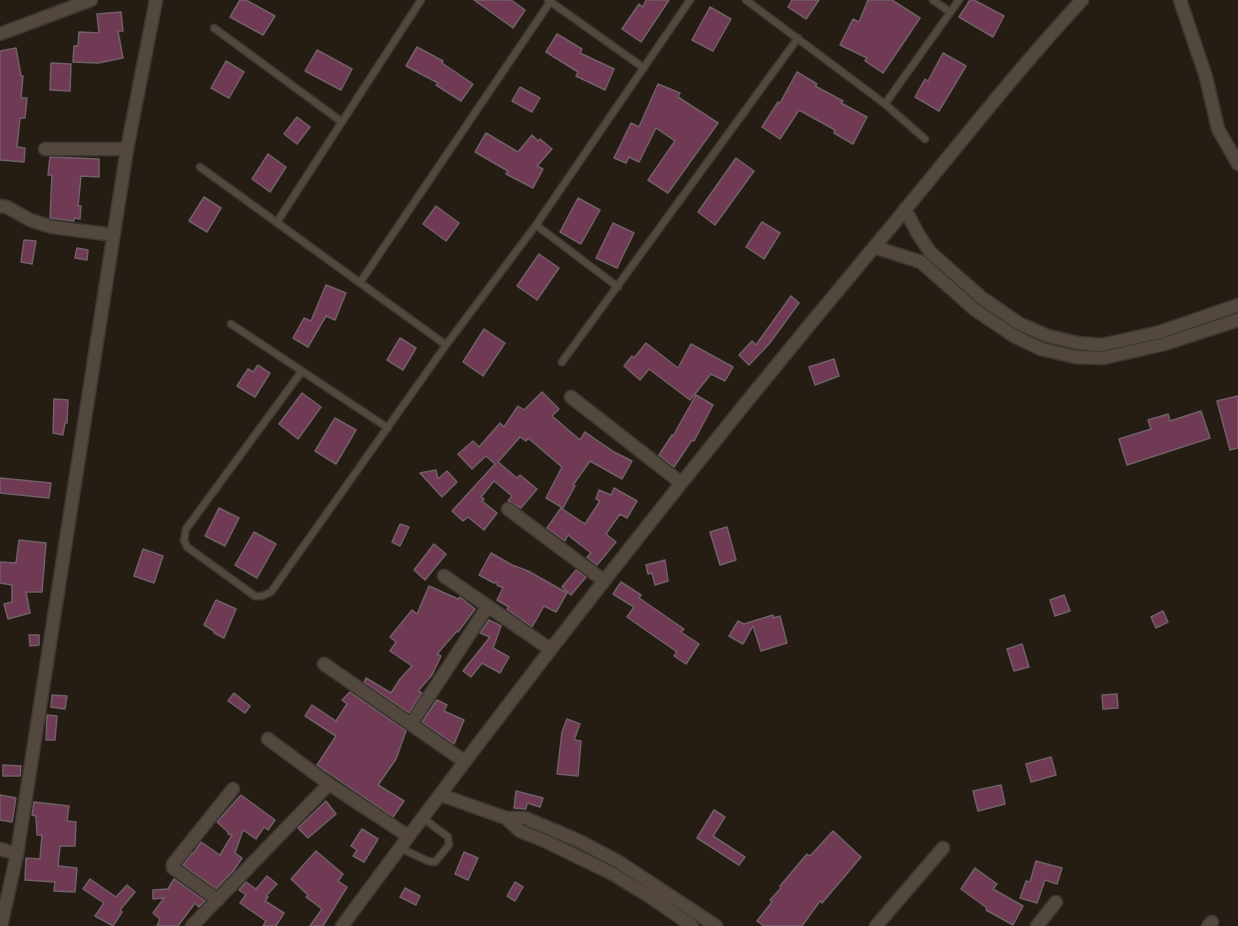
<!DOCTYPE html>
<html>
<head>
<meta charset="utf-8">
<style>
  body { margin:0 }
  canvas { display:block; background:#251d13 }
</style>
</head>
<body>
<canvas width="1238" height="926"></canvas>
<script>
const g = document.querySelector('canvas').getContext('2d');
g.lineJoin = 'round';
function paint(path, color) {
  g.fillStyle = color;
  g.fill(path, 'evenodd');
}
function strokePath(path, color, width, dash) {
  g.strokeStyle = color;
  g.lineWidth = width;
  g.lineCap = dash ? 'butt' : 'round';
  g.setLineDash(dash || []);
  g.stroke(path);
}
const building = new Path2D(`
  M240 0H246L275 16 263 35 230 17Z
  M474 0H511L525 10 513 28Z
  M646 0H669L641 42 622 29 639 4 643 7Z
  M792 0H819L806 19 788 7Z
  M868 0H892L920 18 883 73 865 61 867 58 840 45 853 19 859 22Z
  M970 0H974L1004 16 993 37 959 17Z
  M710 7 731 19 713 51 692 40Z
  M121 12 123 31H118L123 58 98 63 73 62 74 46H78L79 32 99 33 97 14Z
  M557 34 582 49 580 53 614 69 605 90 576 76 578 72 546 52Z
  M417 47 443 61 442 63 473 84 461 101 436 85 438 83 406 66Z
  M16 48 21 76H23L21 98H27L25 118H20L17 147 25 148 24 162 0 160V51Z
  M317 50 352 69 341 90 305 71Z
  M943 53 966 66 939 111 915 97 925 79 928 81Z
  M226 61 244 72 229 98 211 88Z
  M51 63 71 64 70 91 50 90Z
  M797 72 817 84 815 86 843 101 841 103 867 117 853 144 834 133 835 130 799 110 780 139 762 127 778 102 780 103Z
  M658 84 680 93 678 97 718 123 668 193 648 180 675 141 656 128 639 162 629 157 626 163 614 158 631 123 639 127Z
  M520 87 540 98 532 112 512 101Z
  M297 117 310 127 297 144 284 134Z
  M486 133 518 152 532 135 538 141 540 139 552 149 537 166 543 169 533 188 506 174 508 171 475 152Z
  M268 154 286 167 270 192 252 179Z
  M50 157 99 159V177L81 176 78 206H81L80 219 74 218V221L50 218 52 175H48Z
  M736 158 754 171 715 225 698 212Z
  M204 197 221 208 207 232 189 221Z
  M578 198 600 210 581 244 560 232Z
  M436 206 459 223 446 241 423 224Z
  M762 222 780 233 764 259 746 247Z
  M613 223 634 233 617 268 596 258Z
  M24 240 36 241 32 264 21 262Z
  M77 248 88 250 87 260 75 258Z
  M539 254 559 268 537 300 517 286Z
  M326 285 346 293 335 320 326 316 308 347 293 338 304 318 311 321Z
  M791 296 799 303 769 344 749 365 739 355 752 341 756 345Z
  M484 329 505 343 483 376 463 362Z
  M400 338 416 348 403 370 387 360Z
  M646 343 678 368 691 344 733 367 725 381 711 374 690 400 649 369 640 380 624 366 632 356 634 358Z
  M834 359 839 376 815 385 809 367Z
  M258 365 270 373 255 397 237 386 248 369 253 372Z
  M542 392 559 409 552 416 580 440 585 432 614 452 632 461 622 479 590 461 573 485 575 486 563 508 546 498 562 467 528 438 526 441 520 437 498 462 517 478 520 475 537 489 521 508 508 501 512 496 494 481 481 497 484 499 482 501 497 513 484 530 468 517 463 521 452 511 495 464 486 456 472 469 458 454 473 441 479 447 500 423 504 427 518 406 524 410Z
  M302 393 321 407 298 439 279 424Z
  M696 395 713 405 694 441 692 440 674 467 659 455 672 435 673 436Z
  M1238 396V448L1230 450 1217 401Z
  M54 399 68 400 67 423H65L63 435 53 433Z
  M1201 411 1210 438 1127 465 1119 439 1151 429 1148 420 1168 414 1170 421Z
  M335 418 356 430 336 464 315 451Z
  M436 470 438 479 447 471 457 482 442 497 420 473Z
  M0 478 51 483 49 498 0 493Z
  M614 488 637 501 627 518 620 514 606 534 616 542 597 565 587 557 591 553 568 535 565 541 547 528 561 508 585 524 600 501 596 499 599 490 611 495Z
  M219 508 239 518 225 546 205 536Z
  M400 524 409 527 400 546 392 542Z
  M727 527 736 560 720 565 710 532Z
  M254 532 276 544 257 578 235 565Z
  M19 540 46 543 42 592H26L30 613 8 619 4 604 12 602V585L0 583V562L16 563Z
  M434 544 446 554 425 580 414 570Z
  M143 549 163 556 154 583 134 576Z
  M491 553 512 565 528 571 567 593 556 612 544 606 532 627 507 609 509 607 497 600 503 588 497 585 498 582 494 583 479 575Z
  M665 560 668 581 655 585 652 573 648 574 646 565Z
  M576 570 586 577 571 595 562 587Z
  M621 582 641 595 639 598 684 629 681 632 699 644 686 664 674 656 677 652 627 617 634 607 613 594Z
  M429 586 458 599 460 597 475 609 458 632 457 631 437 654 441 656 432 675 418 691 422 693 409 713 364 682 366 678 391 693 400 679 412 666 390 651 396 642 390 637 412 610 417 614Z
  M1064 595 1070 611 1055 616 1050 600Z
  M216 600 236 609 224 638 214 633V631L204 625Z
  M1163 611 1168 622 1156 628 1151 617Z
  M773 615V618L780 616 787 643 761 651 753 626 743 644 729 636 738 621 744 624Z
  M489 620 501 626 493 648 509 657 500 673 482 663 471 677 463 671 490 637 480 633Z
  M29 635H39V645L30 646Z
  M1022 644 1029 667 1014 671 1007 649Z
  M350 692 406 731 396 759 378 785 404 801 393 817 317 765 336 736 305 716 312 705 336 721 347 704 342 700Z
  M234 693 250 706 245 713 228 701Z
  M1117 694 1118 708 1103 709 1102 695Z
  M52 695 67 696 65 709 51 707Z
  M437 700 447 705 444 711 464 720 454 744 422 722Z
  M47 715 57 716 55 740H46Z
  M567 719 580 724 574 740 581 741 578 776 557 774 562 732Z
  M1051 757 1056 775 1031 782 1026 764Z
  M3 765 21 766 20 776H3Z
  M1001 785 1005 804 978 811 973 791Z
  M516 791 543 798 540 807 527 803 526 809 514 808Z
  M0 795 16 798 12 822 0 820Z
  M241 795 275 820 268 830 264 827 256 839 243 830 235 853 242 858 234 870 216 889 183 865 192 853 193 854 201 842 220 855 232 835 228 834V832L217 822Z
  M326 801 336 814 308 838 298 828Z
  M34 802 69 806 67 821 76 822 75 846H60L58 866 77 868 75 892 54 891 55 882 25 880 26 858 40 859 42 835H37L36 816 32 815Z
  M714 810 725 817 713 836 745 857 739 865 697 838Z
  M362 829 378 839 364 862 353 856 357 850 351 846Z
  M833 831 861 857 822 903 820 901 802 926H764L757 921 772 902 770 900 781 888 780 886 807 854 810 856Z
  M316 851 343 874 338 881 347 887 323 926H310L322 909 306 897 308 895 291 879Z
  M464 852 478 858 468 880 455 874Z
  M1036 861 1062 868 1057 884 1045 880 1037 903 1020 898 1026 881 1030 882Z
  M975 868 997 884 993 889 1023 906 1013 925 986 910 987 908 961 889Z
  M267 876 277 884 266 896 268 897 265 901 284 913 276 926H263L266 921 240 903 246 895 239 890 246 882 256 889Z
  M90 879 116 897 127 885 135 892 120 910 122 912 113 926 95 916 104 903 83 889Z
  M174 879 205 901 199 907 195 903 178 926H157L160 919 153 913 164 898 153 899V890L168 889Z
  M515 882 523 887 515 901 507 896Z
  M405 888 420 896 416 905 400 897Z`);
paint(building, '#703954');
strokePath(building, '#706067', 1.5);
const lane = new Path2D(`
  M548 0 644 68
  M746 0 885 104 925 139
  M933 0 950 12
  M214 28 342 122
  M885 104 959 0
  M200 167 446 345
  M277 222 421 0
  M536 225 618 287
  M361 281 550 2
  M231 324 388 428
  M562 362 798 38
  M302 371 186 529 184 540 187 547 255 596H262L271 592 446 345 536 225 690 0
  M400 848 428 861 435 862 449 845 448 837 423 818`);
const street = new Path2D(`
  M1180 0 1206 77 1218 129 1238 164
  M0 34 91 0
  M45 149H127
  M0 206 7 207 30 220 52 227 114 235
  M905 209 918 234 930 252 982 298 1020 324 1048 336 1078 343 1102 345 1160 332 1238 305
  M874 247 921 262 974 309 1014 336 1041 349 1075 357 1103 358 1165 344 1238 320
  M571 397 680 482
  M508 509 603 580
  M444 576 550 649
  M324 664 464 761
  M411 724 488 606
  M268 739 329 784 408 836
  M441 795 506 818H525L577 840 619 862 716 926
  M506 818 520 831 545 841 613 874 652 898 692 926
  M0 849 17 854
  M218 900 173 868V864L233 789
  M1 926 17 854 127 149 156 0
  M192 926 329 784
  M342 926C513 694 690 467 875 246 944 164 1009 79 1082 0
  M876 926 943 848
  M1037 926 1056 902
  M1208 926 1212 922`);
strokePath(lane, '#3e3732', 9);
strokePath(street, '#3e3732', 15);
strokePath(lane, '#52483d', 6);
strokePath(street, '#52483d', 12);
</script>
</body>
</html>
